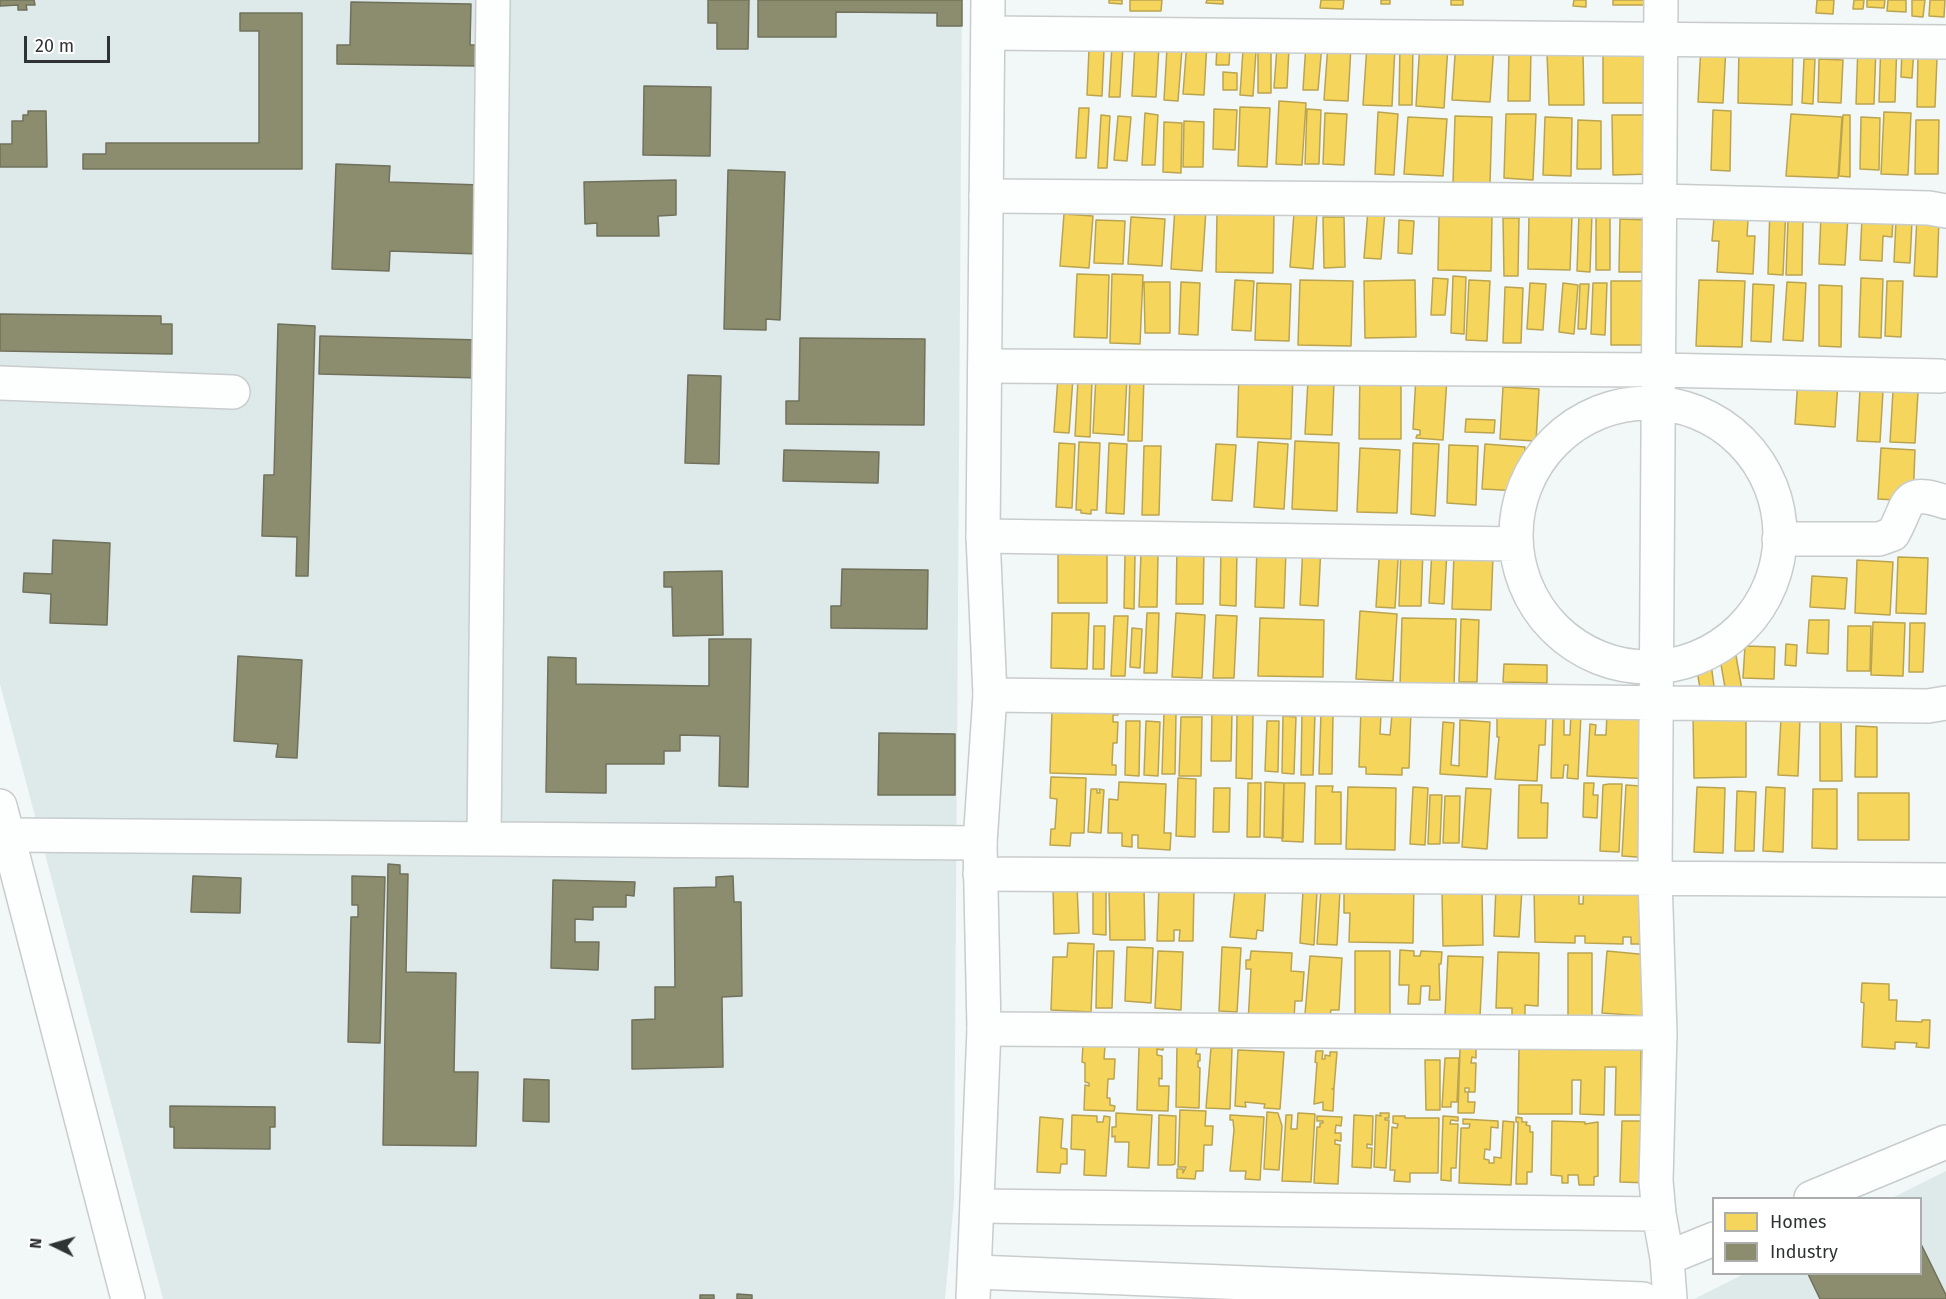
<!DOCTYPE html>
<html>
<head>
<meta charset="utf-8">
<style>
  body { margin:0 }
  #map { position:relative; width:1946px; height:1299px; overflow:hidden; background:#f2f7f7; font-family:"Fira Sans",sans-serif }
  canvas { display:block }
  .legend { position:absolute; left:1712px; top:1197px; width:210px; height:78px; box-sizing:border-box; background:#fff; border:2px solid #acadad; margin:0; padding:8px 10px; list-style:none; font-size:18px; color:#2f3333 }
  .legend li { display:flex; align-items:center; gap:12px; height:30px }
  .legend b { width:30px; border:2px solid #acadad }
  .north { position:absolute; left:24px; top:1215px; width:60px; height:60px; -webkit-text-stroke:4px #fff; paint-order:stroke; rotate:275deg; font-size:16px; font-weight:700; line-height:24px; text-align:center; color:#2f3333 }
  .north::after { content:''; display:block; margin:auto; width:21px; height:27px; background:#2f3333; clip-path:polygon(50% 0,100% 100%,50% 72%,0 100%) }
  .scale { position:absolute; left:24px; top:36px; width:86px; height:27px; box-sizing:border-box; border:3px solid #2f3333; border-top:0; padding-left:8px; font-size:18px; line-height:21px; white-space:nowrap; color:#2f3333; -webkit-text-stroke:4px #fff; paint-order:stroke }
</style>
</head>
<body>
<div id="map">
<canvas width="1946" height="1299"></canvas>
<ul class="legend">
<li><b style="height:16px;background:#f6d55c"></b>Homes</li>
<li><b style="height:16px;background:#8c8c6e"></b>Industry</li>
</ul>
<div class="north">N</div>
<div class="scale">20 m</div>
</div>
<script>
const g = document.querySelector('canvas').getContext('2d');
g.lineJoin = 'round';
function paint(path, color) {
  g.fillStyle = color;
  g.fill(path, 'evenodd');
}
function strokePath(path, color, width, dash) {
  g.strokeStyle = color;
  g.lineWidth = width;
  g.lineCap = dash ? 'butt' : 'round';
  g.setLineDash(dash || []);
  g.stroke(path);
}
paint(new Path2D(`
  M0 0H962L954 1200 945 1299H163L0 684Z
  M1946 1171V1299H1694L1744 1274H1920V1198H1892Z`), '#deeae9');
const homes = new Path2D(`
  M1109 0H1122V4L1109 3Z
  M1130 0H1162L1161 11H1130Z
  M1207 0H1223V4L1206 3Z
  M1321 0H1344L1343 9 1320 8Z
  M1381 0H1390V4H1381Z
  M1451 0H1463V5H1451Z
  M1574 0H1586V7L1573 6Z
  M1613 0H1646L1645 5H1613Z
  M1817 0H1834L1833 14 1816 13Z
  M1854 0H1864L1863 9H1853Z
  M1867 0H1885L1884 8 1867 7Z
  M1888 0H1906V12L1887 11Z
  M1912 0H1925L1923 17 1912 16Z
  M1930 0H1945L1944 17 1929 16Z
  M1881 40 1897 41 1895 102H1879Z
  M1187 41 1207 42 1204 95 1183 94Z
  M1456 41 1494 44 1490 102 1452 100Z
  M1306 43 1322 44 1318 90H1303Z
  M1400 43H1413L1412 105H1399Z
  M1420 43 1448 45 1444 108 1416 106Z
  M1135 44 1159 46 1156 97 1132 96Z
  M1328 44 1351 46 1348 101 1324 100Z
  M1603 44H1651V103H1603Z
  M1112 45 1123 46 1120 97H1109Z
  M1258 45H1271V93H1258Z
  M1367 45 1395 46 1392 106 1363 105Z
  M1701 45 1726 46 1723 103 1698 102Z
  M1858 45 1876 46 1874 104H1856Z
  M1739 46 1793 47 1792 105 1738 103Z
  M1217 47 1230 48 1229 65H1216Z
  M1277 47 1289 48 1287 88H1274Z
  M1509 47 1531 48 1530 101H1508Z
  M1902 47 1914 48 1912 78 1901 77Z
  M1167 48 1182 49 1178 101 1164 100Z
  M1089 49 1104 50 1102 96 1087 95Z
  M1243 50 1256 51 1253 96 1240 95Z
  M1583 52 1584 105H1549L1547 53Z
  M1918 57 1937 58 1935 107H1917Z
  M1804 59H1815L1813 104 1802 103Z
  M1819 59 1843 60 1841 103 1818 102Z
  M1223 72 1237 73V90H1223Z
  M1279 101 1306 103 1302 165 1276 164Z
  M1240 107 1270 108 1267 167 1238 166Z
  M1079 108H1089L1086 158H1076Z
  M1214 109 1237 110 1235 150 1213 149Z
  M1307 109 1321 110 1319 164H1305Z
  M1713 110 1731 111 1730 171 1711 170Z
  M1378 112 1398 114 1394 175 1375 174Z
  M1884 112 1911 113 1908 175 1881 174Z
  M1145 113 1158 115 1155 165H1142Z
  M1325 113 1347 114 1344 165 1323 164Z
  M1506 114H1536L1533 180 1504 178Z
  M1791 114 1842 117 1838 178 1786 176Z
  M1101 115 1110 116 1107 168H1098Z
  M1612 115H1652L1653 174 1613 175Z
  M1843 115H1850V177L1839 176Z
  M1118 116 1131 117 1127 161 1114 160Z
  M1455 116 1492 117 1490 184 1453 183Z
  M1408 117 1447 119 1443 176 1404 174Z
  M1545 117 1572 118 1571 176 1543 175Z
  M1861 117 1880 118 1879 170 1860 169Z
  M1578 120 1601 121V169H1577Z
  M1916 120H1939L1938 174H1915Z
  M1184 121 1204 122 1203 167H1183Z
  M1164 122 1182 123 1181 173 1163 172Z
  M1770 206 1786 207 1783 275 1768 274Z
  M1175 207 1206 209 1202 271 1171 269Z
  M1368 210 1385 211 1381 259 1364 258Z
  M1294 213 1317 214 1313 269 1290 267Z
  M1579 213H1592L1590 272 1577 271Z
  M1064 214 1093 216 1089 268 1060 266Z
  M1217 214H1274L1273 273 1216 272Z
  M1529 215 1572 216 1570 270 1528 269Z
  M1821 215 1848 216 1845 265 1819 264Z
  M1439 216 1492 217 1491 271 1438 270Z
  M1610 216V270H1596V217Z
  M1131 217 1165 219 1162 266 1128 264Z
  M1323 217H1344L1345 267 1324 268Z
  M1917 217 1939 218 1937 277 1914 276Z
  M1503 218H1519L1518 276H1504Z
  M1714 218 1748 220 1747 236H1755L1753 274 1717 272 1719 241H1712Z
  M1862 218 1893 219 1892 237 1883 236 1882 261 1860 260Z
  M1620 219 1648 220 1647 272H1619Z
  M1788 219 1803 220 1802 275H1786Z
  M1096 220 1125 221 1123 264 1094 263Z
  M1399 220 1414 221 1412 254 1398 253Z
  M1896 220 1912 221 1910 263 1894 262Z
  M1077 274 1109 275 1107 338 1074 337Z
  M1112 274 1143 275 1140 344 1110 343Z
  M1453 276 1466 277 1464 334 1451 333Z
  M1433 278 1448 279 1445 315H1431Z
  M1861 278 1883 279 1881 338 1859 337Z
  M1235 280 1254 281 1251 331 1232 330Z
  M1300 280 1353 281 1351 346 1298 345Z
  M1415 280 1416 337 1365 338 1364 281Z
  M1469 280 1490 281 1487 341 1466 340Z
  M1699 280 1745 281 1742 347 1696 346Z
  M1611 281H1652V345H1611Z
  M1887 281H1903L1901 337 1885 336Z
  M1144 282H1170V333H1145Z
  M1181 282 1200 283 1198 335 1179 334Z
  M1787 282 1806 283 1803 341 1783 340Z
  M1257 283 1291 284 1289 341 1255 340Z
  M1530 283 1546 284 1543 330 1527 329Z
  M1563 283 1578 285 1574 334 1559 332Z
  M1593 283H1607L1605 335 1591 334Z
  M1580 284H1589L1586 329H1578Z
  M1753 284 1774 285 1771 342 1751 341Z
  M1819 285 1842 286 1841 347 1819 346Z
  M1505 287 1523 288 1521 343H1503Z
  M1239 372 1293 374 1291 439 1237 437Z
  M1360 372H1401V439H1359Z
  M1130 375 1144 376 1142 441H1128Z
  M1096 376 1127 377 1124 435 1093 433Z
  M1416 376 1447 378 1443 440 1416 438 1417 435H1420V430L1413 429Z
  M1058 377 1073 378 1069 433 1054 432Z
  M1078 379 1092 380 1090 437 1075 436Z
  M1798 379 1838 382 1835 427 1795 424Z
  M1308 380 1334 381 1332 435 1305 434Z
  M1503 387 1539 389 1536 441 1500 439Z
  M1860 390 1883 391 1880 442 1857 441Z
  M1893 391 1918 392 1915 443 1890 442Z
  M1466 419 1495 420 1494 433 1465 432Z
  M1295 441 1339 443 1337 511 1292 509Z
  M1079 442 1100 443 1097 510H1091V514L1081 513V510H1076Z
  M1258 442 1288 444 1284 509 1254 507Z
  M1059 443 1075 444 1072 508 1056 507Z
  M1109 443 1127 444 1124 514 1106 513Z
  M1413 443 1439 444 1435 516 1411 514Z
  M1216 444 1236 445 1232 501 1212 500Z
  M1485 444 1525 447 1522 491 1482 489Z
  M1449 445 1478 446 1476 505 1447 503Z
  M1144 446H1161L1159 515H1142Z
  M1360 448 1400 450 1397 513 1357 512Z
  M1881 448 1915 450 1913 501 1878 499Z
  M1058 541H1107V603H1058Z
  M1380 543 1399 545 1395 608 1376 607Z
  M1303 545 1321 546 1318 606 1300 605Z
  M1177 548H1204L1203 604H1176Z
  M1221 548 1237 549 1236 606 1220 605Z
  M1257 548 1286 549 1284 608 1255 607Z
  M1401 549H1423L1421 606H1399Z
  M1432 550 1447 551 1444 604 1429 603Z
  M1141 553H1158L1157 607H1139Z
  M1125 554 1135 555 1134 609 1124 608Z
  M1454 554 1493 555 1491 610 1452 609Z
  M1898 557 1928 558 1926 614 1896 613Z
  M1857 560 1893 562 1890 615 1855 613Z
  M1812 576 1847 578 1845 609 1810 607Z
  M1360 611 1397 614 1393 681 1356 679Z
  M1052 613H1089L1087 669 1051 668Z
  M1147 613H1159L1157 673H1144Z
  M1176 613 1205 615 1202 678 1172 677Z
  M1216 615 1237 616 1234 678H1213Z
  M1114 616H1128L1125 676H1111Z
  M1260 618 1324 620 1323 677 1258 676Z
  M1402 618 1456 619 1454 687 1400 686Z
  M1461 619 1479 620 1477 682H1459Z
  M1809 620H1829L1828 654 1807 653Z
  M1873 622 1905 623 1903 676 1871 675Z
  M1910 623H1925L1923 672H1909Z
  M1094 626H1105L1104 669H1093Z
  M1848 626H1871L1870 671H1847Z
  M1132 628 1142 629 1140 668 1130 667Z
  M1786 644 1797 645 1796 666 1785 665Z
  M1745 646 1775 647 1774 679 1743 678Z
  M1735 650 1742 690 1726 693 1719 653Z
  M1710 656 1714 686 1700 688 1695 659Z
  M1504 664 1547 665V683L1503 682Z
  M1361 708 1411 710 1409 768H1402V775L1366 774V767H1359ZM1381 714 1392 715 1390 735 1380 734Z
  M1052 710H1118V715H1113V722H1118L1117 743H1113L1112 765H1116V775L1050 773Z
  M1212 711 1232 712 1231 761H1211Z
  M1164 712 1176 713 1175 774H1162Z
  M1553 712 1564 713V735H1570L1571 713H1581L1578 779 1567 778 1568 765H1564L1563 778H1551Z
  M1693 712H1746V777L1694 778Z
  M1302 713H1315L1313 775H1301Z
  M1321 713H1333L1332 774H1319Z
  M1497 714 1546 716 1545 745H1539L1537 781 1495 779 1499 737H1497Z
  M1607 714 1655 717 1653 779 1587 776 1590 724 1596 725 1595 735H1606Z
  M1237 715H1253L1252 779 1236 778Z
  M1283 716 1296 717 1294 774 1282 773Z
  M1181 717H1202L1201 776H1179Z
  M1781 718H1800L1798 776 1778 775Z
  M1460 720 1490 722 1487 777 1440 774 1443 722 1454 723 1451 765 1459 766Z
  M1841 720 1842 781H1820V721Z
  M1126 721H1140L1139 776 1125 775Z
  M1146 721 1160 722 1158 776 1144 775Z
  M1267 721H1279L1278 772 1265 771Z
  M1856 726 1877 727V777H1855Z
  M1051 777 1086 778 1084 833H1071L1070 846 1050 845 1051 829H1055L1057 799 1050 798Z
  M1178 778 1196 779 1195 837 1176 836Z
  M1119 782 1166 784 1164 833H1171L1170 850 1138 848V835H1132V847L1122 846V833H1108L1109 799 1118 800Z
  M1265 782 1284 783 1283 838 1264 837Z
  M1248 783H1261L1260 837H1247Z
  M1284 783H1305L1303 842 1282 841Z
  M1584 783H1594L1593 795H1598L1597 818 1583 817Z
  M1609 784H1622L1619 852 1600 851 1603 785Z
  M1519 785H1542L1541 803H1548L1547 838H1518Z
  M1626 785 1655 787 1652 858 1622 856Z
  M1316 786H1333L1332 792H1341V844H1315Z
  M1348 787 1396 788 1395 850 1346 849Z
  M1413 787 1428 788 1425 845 1410 844Z
  M1697 787 1725 788 1723 853 1694 852Z
  M1766 787 1785 788 1783 852 1763 851Z
  M1214 788H1230L1229 832H1213Z
  M1466 788 1491 789 1487 849 1462 847Z
  M1091 789H1097V793H1100L1099 789 1104 790 1101 833 1088 832Z
  M1813 789H1837V849L1812 848Z
  M1737 791 1756 792 1754 851H1735Z
  M1858 793H1909V840H1858Z
  M1430 795H1442L1440 844H1428Z
  M1445 796H1460L1459 843H1443Z
  M1344 878 1414 879 1413 943 1349 942 1350 913H1344Z
  M1266 881 1263 931 1257 930 1256 939 1230 937 1235 888Z
  M1534 884H1579V904H1583L1584 884 1642 885V944H1631V937H1623V944L1585 943V936H1575V943L1535 942Z
  M1053 885H1077L1079 933 1054 934Z
  M1194 885 1193 941H1179L1180 930H1174V941H1157L1159 886Z
  M1496 886 1522 888 1519 937 1494 936Z
  M1093 889H1106V935L1093 934Z
  M1144 889 1145 940H1110L1109 890Z
  M1321 889 1340 891 1337 945 1317 944Z
  M1482 890 1483 945 1443 946 1442 891Z
  M1303 891 1317 892 1314 945 1300 943Z
  M1068 943 1094 944 1091 1012 1051 1010 1053 957H1067Z
  M1127 947 1153 948 1151 1003 1125 1001Z
  M1222 947 1241 948 1237 1012 1219 1011Z
  M1400 950 1414 951V956H1420L1421 951 1442 952 1441 964H1439L1440 1000H1429L1430 986H1421L1420 1004H1408L1409 985H1399Z
  M1097 951H1114L1112 1008H1096Z
  M1158 951 1183 952 1181 1010 1155 1008Z
  M1251 951 1292 953 1291 971 1304 972 1302 1001H1295L1294 1019 1248 1023 1251 969H1246V960H1250Z
  M1355 951H1390V1017H1355Z
  M1607 951 1649 955 1644 1016 1602 1013Z
  M1498 952 1539 953 1538 1006 1525 1005V1016H1512V1008H1496Z
  M1568 953H1592V1017L1568 1016Z
  M1310 956 1342 958 1339 1010H1331L1330 1015 1305 1014Z
  M1448 956 1483 957 1480 1017 1445 1015Z
  M1862 983 1889 984V1000H1897L1896 1021 1922 1022V1020H1930L1929 1048 1916 1047 1917 1043 1895 1042V1049L1862 1047 1864 1003 1861 1002Z
  M1083 1044 1105 1045 1104 1059H1115L1114 1079H1108L1107 1098H1110V1105L1115 1106 1114 1111 1084 1110 1085 1085 1089 1086V1083L1085 1082V1063L1082 1062Z
  M1177 1045 1197 1046 1196 1054H1200V1061H1198V1067L1200 1068 1199 1108 1176 1107Z
  M1139 1046 1163 1047V1050L1157 1049V1055L1162 1056V1079L1159 1078V1086H1169L1168 1111 1137 1110Z
  M1211 1048H1232L1230 1109 1206 1108Z
  M1460 1048H1476V1058L1472 1057 1471 1063H1476L1475 1092H1469V1088H1465V1092H1468V1102H1475L1474 1113H1458Z
  M1519 1048 1641 1049V1115H1615L1616 1067H1605L1604 1115 1580 1114 1581 1080H1572V1114H1518Z
  M1238 1050 1284 1052 1280 1109 1264 1108 1265 1104 1245 1102 1246 1107 1235 1106Z
  M1316 1051H1323L1322 1059H1325V1055L1330 1056V1052H1337L1334 1088 1332 1089H1334L1333 1111 1323 1110V1102L1314 1104 1317 1063 1315 1062Z
  M1445 1058H1459L1457 1102H1451V1107H1442Z
  M1425 1060H1440V1110H1426Z
  M1180 1110 1206 1111 1205 1126H1213L1212 1145H1204L1203 1171H1196L1195 1179 1177 1178V1169H1183V1173L1186 1167H1178Z
  M1267 1112 1278 1113 1282 1126 1279 1170 1264 1169Z
  M1116 1113 1152 1115 1149 1168 1128 1167 1129 1142H1115V1136L1112 1137V1127H1116Z
  M1298 1113 1315 1114 1311 1182 1282 1181 1286 1115H1292L1291 1129H1297Z
  M1380 1113H1389V1118H1385V1120H1389L1386 1168 1374 1167 1376 1115 1381 1116Z
  M1072 1115 1097 1116V1122H1103L1104 1116 1110 1117 1106 1176 1084 1175 1085 1150 1071 1149Z
  M1159 1115 1176 1116 1175 1164 1172 1165H1158Z
  M1230 1115 1264 1117 1260 1180 1245 1179 1246 1171H1230L1234 1130 1233 1120H1230Z
  M1354 1115 1373 1116 1372 1145 1367 1144V1148H1372L1371 1168 1352 1167Z
  M1317 1116 1342 1117 1341 1126 1336 1125 1335 1133H1341V1141L1335 1140V1144L1340 1145 1338 1184 1314 1183 1317 1127H1320V1123H1323V1121H1317Z
  M1393 1116H1405V1118H1439L1438 1173H1410V1182L1394 1181 1395 1170H1390L1392 1127 1397 1128 1398 1124 1393 1123Z
  M1443 1116 1458 1117V1121L1451 1120 1450 1124H1458L1456 1168H1451V1181L1441 1180Z
  M1040 1117 1063 1119 1061 1148 1067 1149V1164H1061L1060 1173 1037 1172Z
  M1516 1117 1522 1118V1122H1527L1526 1125 1530 1126V1132H1533L1532 1172H1527V1184H1516L1518 1122H1516Z
  M1463 1119 1498 1121V1128L1491 1127 1490 1150 1485 1149 1484 1159 1489 1160V1163H1494V1157L1501 1158 1503 1121 1514 1122 1511 1185 1459 1183 1461 1128H1469L1470 1124H1463Z
  M1552 1121 1585 1122V1124L1598 1122V1176L1594 1177V1185H1579L1578 1175H1568V1183H1562V1176L1551 1175Z
  M1622 1121H1650L1649 1183 1620 1182Z`);
paint(homes, '#f6d55c');
strokePath(homes, '#baa450', 1.5);
const industry = new Path2D(`
  M0 0H34L35 5H26L27 10H18V5L0 6Z
  M708 0H749L748 49H717V23H708Z
  M758 0H962V26H937V13L836 12V37H758Z
  M351 2 471 4 470 45H477V66L337 64V45H350Z
  M240 13H302V169H83V154H106V143H259V31H240Z
  M644 86 711 87 710 156 643 155Z
  M28 111H46L47 167H0V144H12V121H23V115H28Z
  M336 164 390 166 389 182 481 185 479 254 390 251 389 271 332 269Z
  M728 170 785 172 780 320 766 319V330L724 329Z
  M676 180V215L658 216 659 236H597V223L585 224 584 182Z
  M0 314 161 316V324H172V354L0 351Z
  M278 324 315 326 308 576H296L297 537 262 536 264 475H274Z
  M320 336 481 340 480 378 319 374Z
  M800 338 925 339 924 425 786 424V401H799Z
  M688 375 721 376 719 464 685 463Z
  M784 450 879 452 878 483 783 481Z
  M53 540 110 543 107 625 50 623 51 594 23 592 24 573 52 574Z
  M842 569 928 570 927 629 831 628V606H841Z
  M722 571 723 635 673 636 672 587H664V572Z
  M709 639H751L748 787 719 786 720 736 680 735V751H664V764H606V793L546 792 548 657 576 658V684L709 686Z
  M238 656 302 660 297 758 276 757 278 744 234 741Z
  M879 733 955 734V795H878Z
  M388 864 400 865V874H408L406 972 456 973 454 1072H478L476 1146 383 1145Z
  M193 876 241 878 240 913 191 912Z
  M352 876 385 877 380 1043 348 1042 351 917H358V905H352Z
  M733 876 734 902H741L742 996 722 997 723 1067 632 1069V1020L655 1019V987H675L674 888 716 887V877Z
  M553 880 635 882 634 896 626 895V907H593V920L575 919V942H599L598 970 551 968Z
  M524 1079 549 1080V1122L523 1121Z
  M170 1106 275 1107V1127H270V1149L174 1148V1127H170Z
  M1920 1242 1946 1295V1299H1820L1808 1274H1920Z
  M737 1294 752 1295V1299H737Z
  M700 1295H714V1299H700Z`);
paint(industry, '#8c8c6e');
strokePath(industry, '#70715c', 1.5);
const minor = new Path2D(`
  M1661 0 1655 878 1660 1033 1656 1181 1659 1214 1667 1258 1670 1299
  M988 33 1946 42
  M986 196 1660 201 1929 208 1946 211
  M985 366 1659 370 1940 376
  M0 383 233 392
  M1516 535a132 132 0 1 1 264 0a132 132 0 1 1-264 0Z
  M983 536 1516 544
  M1779 539H1879L1893 534C1911 502 1902 488 1946 502
  M990 695 1928 706 1946 703
  M8 835 980 843
  M484 839 493 0
  M980 874 1946 880
  M984 1029 1660 1033
  M1811 1198 1946 1142
  M977 1206 1659 1214
  M1667 1258 1714 1239
  M976 1272 1643 1299`);
const major = new Path2D(`
  M0 806 128 1299
  M973 1299 984 1029 980 843 990 695 983 536 988 0`);
strokePath(minor, '#c8cccc', 36);
strokePath(major, '#c8cccc', 36);
strokePath(minor, '#fdfefe', 33);
strokePath(major, '#fdfefe', 33);
</script>
</body>
</html>
